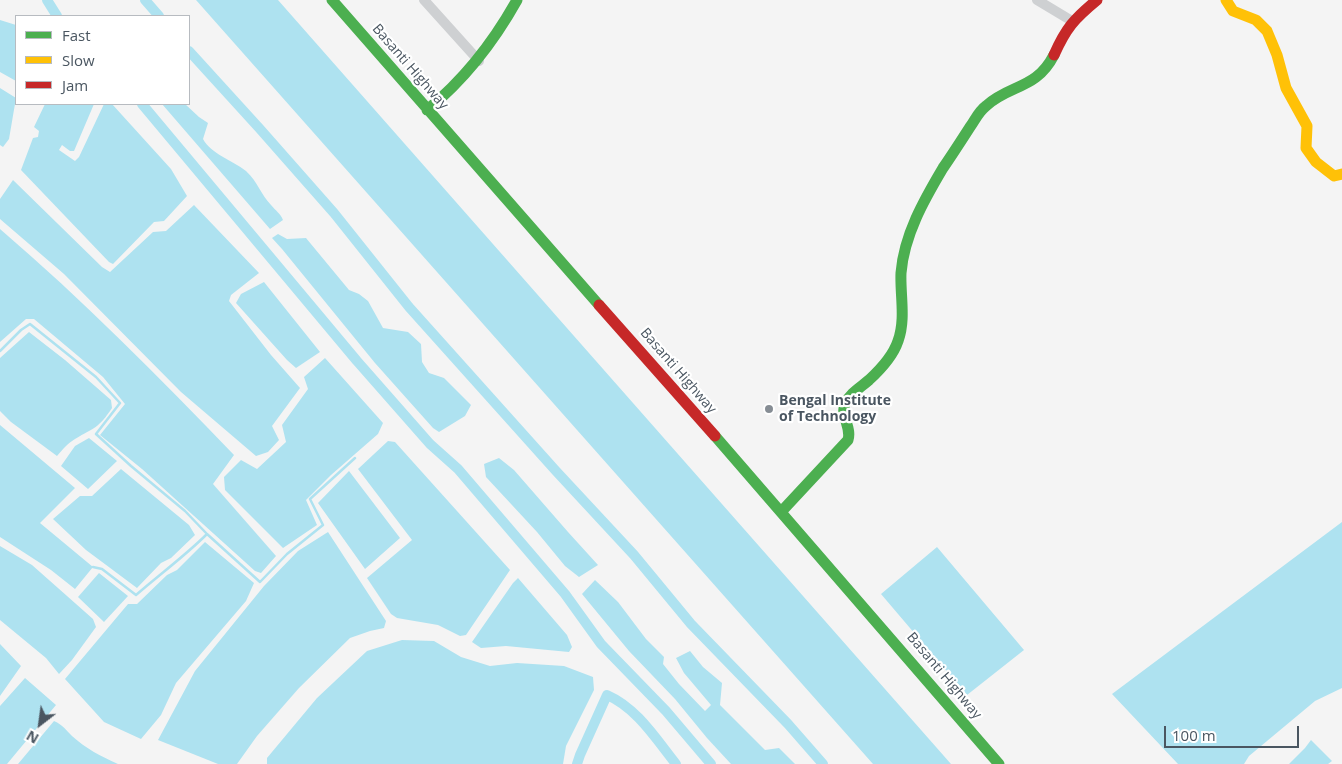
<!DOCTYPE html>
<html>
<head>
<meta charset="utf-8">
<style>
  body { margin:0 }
  #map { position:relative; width:1342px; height:764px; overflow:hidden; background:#f4f4f4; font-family:"Open Sans",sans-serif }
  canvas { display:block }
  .legend { position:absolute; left:15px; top:15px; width:175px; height:90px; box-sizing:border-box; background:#fff; border:1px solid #b7bbc0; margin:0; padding:6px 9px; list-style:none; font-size:15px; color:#4a5661 }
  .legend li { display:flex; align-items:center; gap:10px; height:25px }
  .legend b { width:25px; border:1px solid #b7bbc0 }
  .north { position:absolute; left:15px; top:699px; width:50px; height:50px; -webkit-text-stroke:4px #fff; paint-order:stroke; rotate:210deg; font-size:14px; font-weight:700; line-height:20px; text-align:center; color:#4a5661 }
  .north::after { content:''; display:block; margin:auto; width:18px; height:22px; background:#4a5661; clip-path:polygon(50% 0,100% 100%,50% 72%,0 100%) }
  .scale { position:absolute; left:1164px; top:726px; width:135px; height:22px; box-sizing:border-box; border:2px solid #4a5661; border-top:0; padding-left:6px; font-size:15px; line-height:18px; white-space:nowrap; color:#4a5661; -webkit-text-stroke:4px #fff; paint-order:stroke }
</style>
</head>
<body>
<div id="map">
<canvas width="1342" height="764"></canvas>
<ul class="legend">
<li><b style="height:6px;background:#4caf50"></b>Fast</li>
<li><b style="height:6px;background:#ffc107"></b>Slow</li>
<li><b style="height:6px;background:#c62828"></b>Jam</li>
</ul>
<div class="north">N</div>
<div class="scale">100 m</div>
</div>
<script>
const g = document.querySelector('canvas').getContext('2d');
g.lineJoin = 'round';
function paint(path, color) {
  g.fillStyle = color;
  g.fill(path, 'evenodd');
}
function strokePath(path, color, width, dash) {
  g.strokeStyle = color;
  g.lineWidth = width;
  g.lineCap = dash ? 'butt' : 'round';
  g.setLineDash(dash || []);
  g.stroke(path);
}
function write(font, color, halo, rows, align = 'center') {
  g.font = font + ' "Open Sans",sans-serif';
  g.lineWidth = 4.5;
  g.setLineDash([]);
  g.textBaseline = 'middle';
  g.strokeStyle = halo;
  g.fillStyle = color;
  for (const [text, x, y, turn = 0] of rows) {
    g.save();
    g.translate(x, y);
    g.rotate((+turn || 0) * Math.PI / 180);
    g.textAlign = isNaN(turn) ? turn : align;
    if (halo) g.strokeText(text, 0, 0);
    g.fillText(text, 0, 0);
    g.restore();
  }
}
paint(new Path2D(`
  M196 0H278L951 764H873Z
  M0 20 16 25V81L0 72Z
  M0 88 16 98 9 139 3 147 0 145Z
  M45 104H94L74 151H70L62 145 59 150 75 161 79 157 104 104H112L171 169 187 196 164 221 154 222 113 264 109 262 21 170 33 138 38 137 39 131 34 127Z
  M162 104H185L199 117 208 123 203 139C211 154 232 160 246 171 258 182 261 195 271 205 276 211 280 213 283 220L270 229Z
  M13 180 102 267 110 272 153 232 166 231 194 205 259 273 231 295 229 301 271 355 300 388 272 426 279 440 268 452 256 456 181 392 64 274 0 219V199Z
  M0 229C83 300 159 377 234 455L213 484 276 556 261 573 255 571 142 469 100 435 125 404 103 377 34 319H26L0 342Z
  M278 234 287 239 306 238 349 290 359 294 368 301 383 328 408 332 421 344 422 362 429 373 444 378 471 405 465 416 439 432 433 428 375 363 282 249 272 238Z
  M264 282 320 352 296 368 287 360 236 303 241 294Z
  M29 332 65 360 111 400 112 408C98 429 95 427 75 439 68 443 62 450 57 456L11 422 0 411V358Z
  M325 358 383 423 378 434 331 475 306 500 317 525 283 548 225 490 224 477 241 460 257 469 286 442 282 425 308 389 304 377Z
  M0 425 75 488 40 523 93 567 75 589 51 570 0 537Z
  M89 438 117 461 88 489 61 466 75 446Z
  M388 441 395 442 510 570 466 635 460 636 438 625 397 618 391 614 367 578 412 540 358 469Z
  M499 458 514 470 568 532 598 565 579 577 565 566 537 532 486 477 484 464Z
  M121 469 189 525 195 535 171 558 161 563 137 588 86 550 53 519 80 496H92Z
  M349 471 400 538 365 569 318 503Z
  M1342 522V688L1315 701 1249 756 1244 764H1178L1112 694Z
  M328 532 386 621 384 628 370 631 350 638 299 688 257 736 237 764H218L158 740 195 671 264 586 298 551Z
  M205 542 254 583 246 601 176 683 161 715 141 739 104 722 65 679 128 604H137L167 575 177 570Z
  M0 546 32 565 93 619 96 627 72 660 59 674 46 658 0 620Z
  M937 547 1024 650 967 695 881 594Z
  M99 573 128 596 104 622 78 597Z
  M518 578 567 635 572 647 569 652 506 646 481 648 472 642 513 583Z
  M595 580 618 602 646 639 664 657 663 664 679 684 705 711 711 705 684 673 676 658 690 651 703 667 722 683 720 705 765 750 779 748 795 764H731L707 738 675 699 629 651 582 594Z
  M402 640 434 641 461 657 490 666 517 663 564 666 593 677 594 690 566 746 563 764H267V758L317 698 367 651Z
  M0 644 21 666 0 696Z
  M25 678 56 705 7 764H0V706Z
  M54 721C63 725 66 730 72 736 85 748 102 757 118 764H18Z
  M1311 740 1332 761 1328 764H1289L1305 748Z`), '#aee2f0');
strokePath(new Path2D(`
  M0 351 21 330 30 324 96 377 120 403 96 434 131 466 185 511 207 534 260 582 287 554 323 525 310 499 355 458
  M93 567 102 569 136 595C160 574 185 556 207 534`), '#aee2f0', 2.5);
strokePath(new Path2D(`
  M47 0 57 16
  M145 0 159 16
  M189 51 260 129 334 213 409 307 556 471 634 555 691 624 788 724 823 764
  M142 104 357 361 430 444 458 469 565 594 601 644 666 711 711 764
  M577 764 580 755 607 695C637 708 656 739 676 764`), '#aee2f0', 10);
strokePath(new Path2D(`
  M424 0 479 61
  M1037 0 1072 21`), '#ced0d2', 10);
strokePath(new Path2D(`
  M332 0 599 305
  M427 110C465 79 493 43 517 0
  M715 436 999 764
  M781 512 848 440C852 427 840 416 845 404 850 393 861 387 869 380 881 369 893 356 898 341 906 319 900 295 901 273 904 235 924 200 943 168 952 155 961 141 970 127 975 120 979 111 986 106 1010 84 1036 90 1054 55`), '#4caf50', 11);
strokePath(new Path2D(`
  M1226 0 1233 11 1256 20 1267 31 1277 55 1286 88 1307 126 1306 148 1316 162 1334 176 1342 174`), '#ffc107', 11);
strokePath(new Path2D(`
  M1054 55C1066 28 1074 19 1097 0
  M599 305 715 436`), '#c62828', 11);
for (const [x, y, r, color] of [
  [769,409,5,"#868d94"]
]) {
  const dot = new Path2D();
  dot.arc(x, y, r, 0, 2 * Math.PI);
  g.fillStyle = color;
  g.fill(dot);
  strokePath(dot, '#fff', 2);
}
write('14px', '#4a5661', '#fff', [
  ["Basanti Highway",410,67,49],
  ["Basanti Highway",678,371,49],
  ["Basanti Highway",944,676,50]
]);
write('bold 14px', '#4a5661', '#fff', [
  ["Bengal Institute",779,401],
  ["of Technology",779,417]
], 'left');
</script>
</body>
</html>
